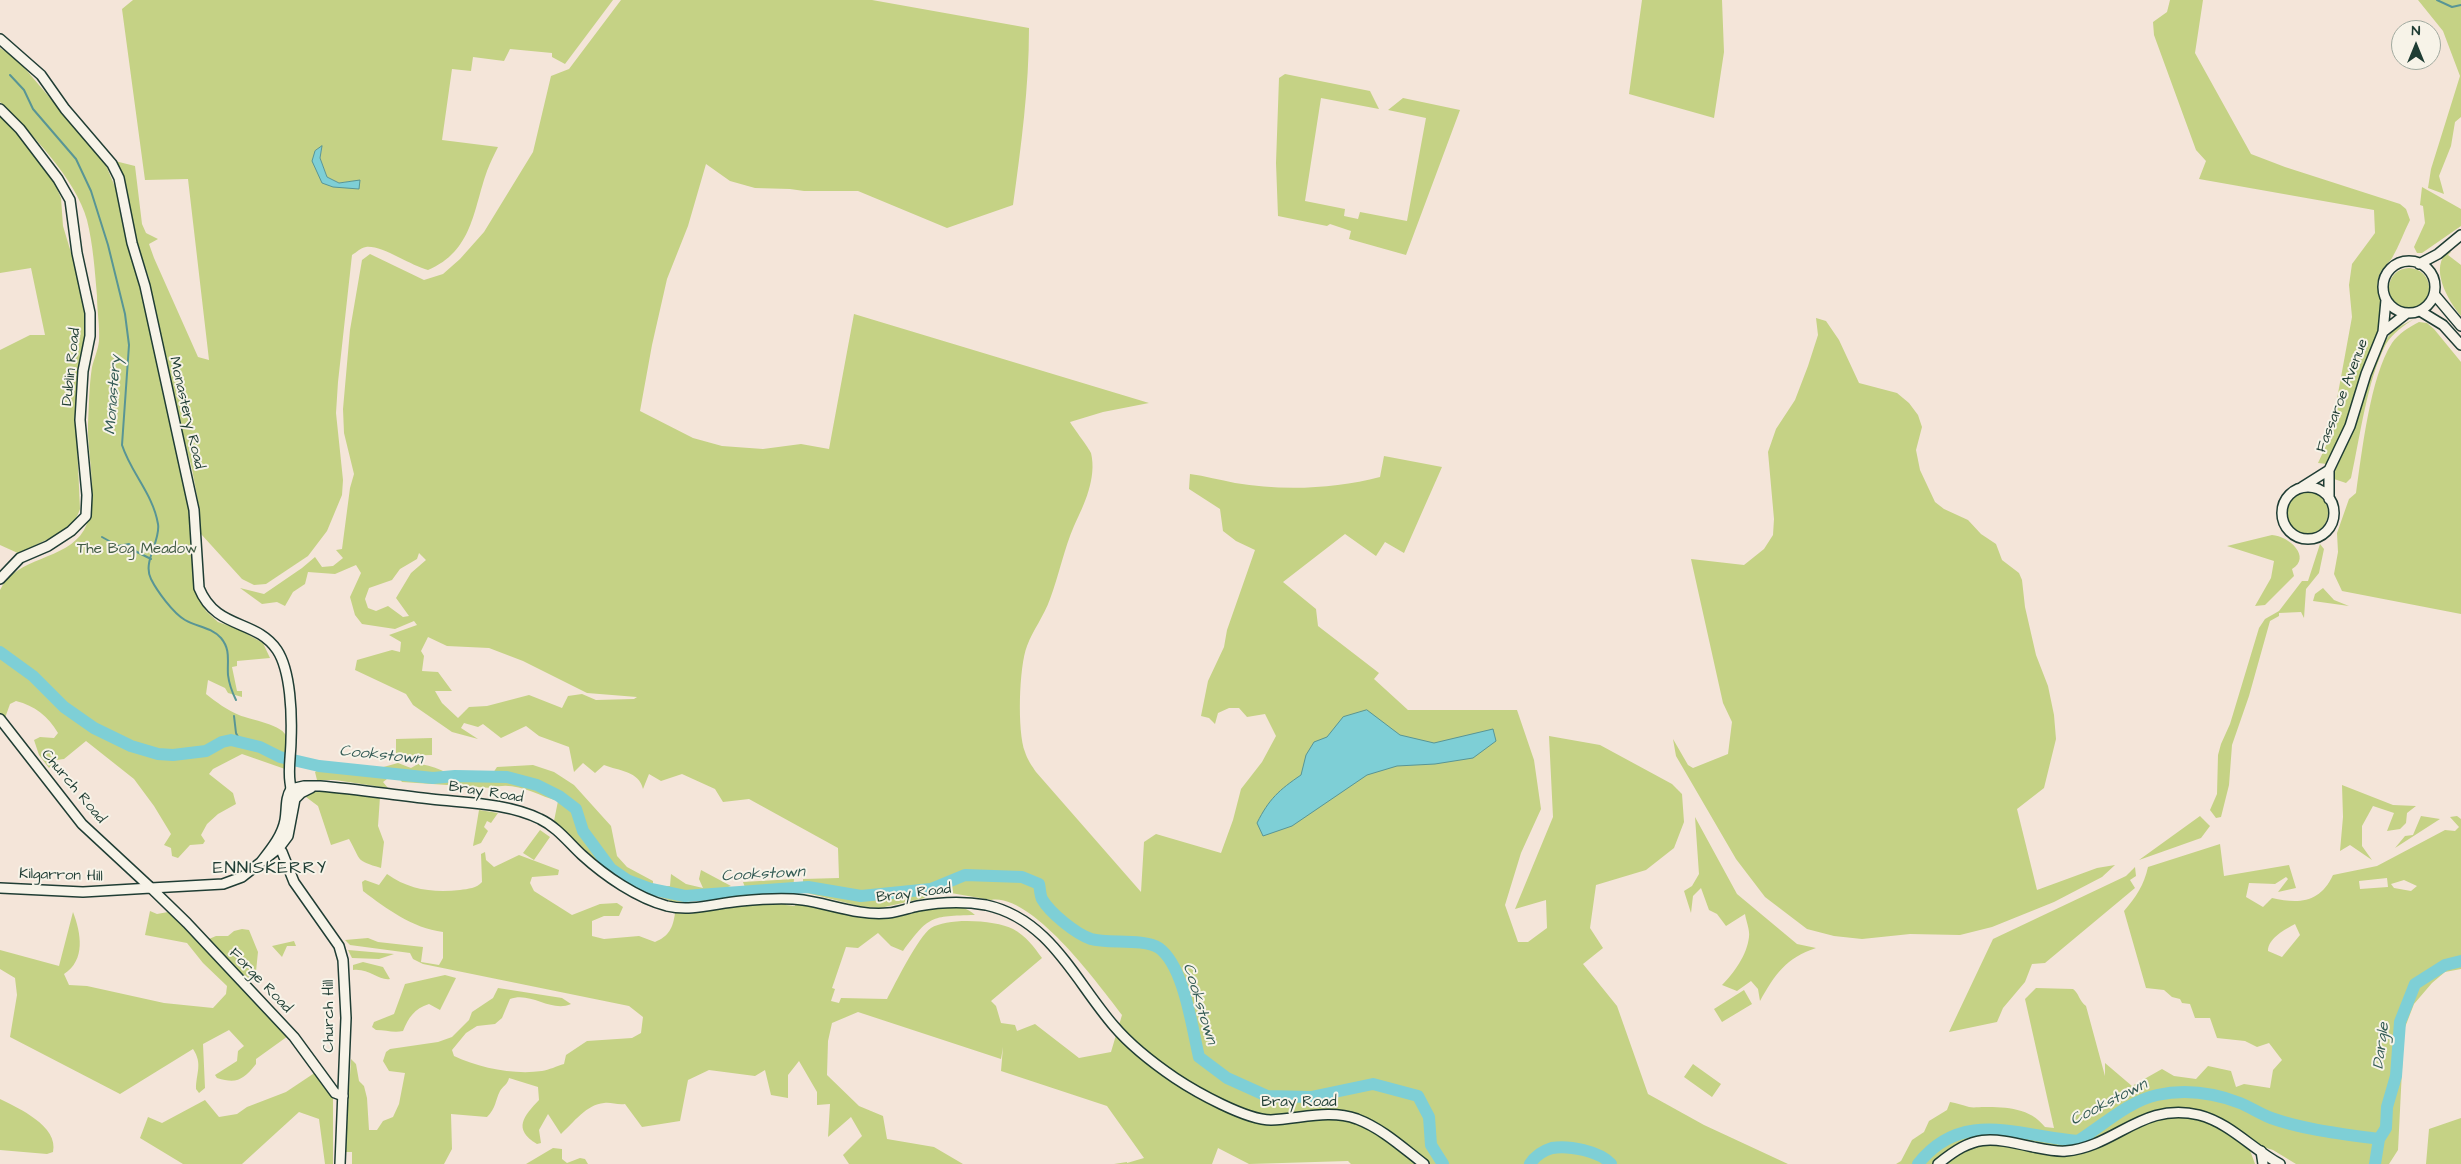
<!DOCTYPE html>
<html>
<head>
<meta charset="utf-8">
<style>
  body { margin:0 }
  #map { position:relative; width:2461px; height:1164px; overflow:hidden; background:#f4e5d9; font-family:"Architects Daughter",sans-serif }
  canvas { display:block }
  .north { position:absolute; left:2391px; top:20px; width:50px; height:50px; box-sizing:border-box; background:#f7f3e8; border:1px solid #a1aaa0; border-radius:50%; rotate:0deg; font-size:14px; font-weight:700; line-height:20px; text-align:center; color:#1f3d34 }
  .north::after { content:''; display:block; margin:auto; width:18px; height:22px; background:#1f3d34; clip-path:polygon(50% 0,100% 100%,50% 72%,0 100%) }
</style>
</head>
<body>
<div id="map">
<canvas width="2461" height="1164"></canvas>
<div class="north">N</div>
</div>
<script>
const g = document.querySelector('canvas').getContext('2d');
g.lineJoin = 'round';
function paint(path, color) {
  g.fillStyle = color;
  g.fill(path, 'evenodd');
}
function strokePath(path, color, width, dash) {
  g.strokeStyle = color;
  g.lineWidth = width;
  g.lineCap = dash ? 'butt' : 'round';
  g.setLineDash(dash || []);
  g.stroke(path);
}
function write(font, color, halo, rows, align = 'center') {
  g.font = font + ' "Architects Daughter",sans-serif';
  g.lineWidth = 4;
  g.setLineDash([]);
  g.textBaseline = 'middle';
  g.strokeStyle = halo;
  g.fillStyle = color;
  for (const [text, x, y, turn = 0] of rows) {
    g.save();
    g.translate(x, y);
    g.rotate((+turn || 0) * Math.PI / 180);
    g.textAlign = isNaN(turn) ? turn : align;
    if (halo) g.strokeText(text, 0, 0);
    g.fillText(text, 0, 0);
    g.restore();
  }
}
paint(new Path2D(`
  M133 0H613L565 64 552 57V53L510 49 504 61 473 57 471 71 452 69 442 140 498 147C494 155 490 163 487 171 473 210 473 251 428 270 411 266 382 245 366 247 360 248 357 252 352 255L338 382 336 413 343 480 342 495 327 531 308 556 266 584 254 585 242 579 201 534 199 507 192 469 165 369 149 278 133 232 121 175 115 161 135 166 142 224 146 233 158 239 149 244 154 258 198 357 209 360 188 179 145 180 122 9ZM322 147 320 158 327 177 339 183 354 181 359 189 322 183 315 151Z
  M621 0H872L1029 28C1029 88 1021 146 1013 205L947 228 858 191H804L790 189 755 188 730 181 706 164 688 226 667 279 652 345 640 411 693 438 722 446 763 449 801 444 829 449 854 314 1149 403 1103 412 1070 422C1074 429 1089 448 1091 453 1097 478 1084 505 1074 526 1064 549 1059 575 1050 599 1044 616 1033 630 1027 646 1019 666 1017 732 1025 752 1027 759 1032 766 1036 772L1141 892 1144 842 1156 834 1221 853 1233 820 1241 789 1262 762 1276 736 1265 714 1247 717 1239 708H1229L1218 713 1215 724 1209 718 1201 716 1208 681 1224 647 1227 630 1255 550 1236 541 1223 531 1220 509 1189 489 1190 474C1205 476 1220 480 1235 483 1282 491 1335 489 1380 477L1384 456 1442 467 1404 553 1385 542 1376 556 1345 534 1283 582 1316 609 1318 626 1379 673 1374 679 1408 710H1517L1534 760 1541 809 1521 853 1505 905 1518 942H1528L1547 928 1546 900 1515 909 1553 817 1549 736 1600 745 1672 784 1682 794 1684 822 1674 848 1646 870 1596 885 1590 928 1603 948 1583 964 1617 1006 1648 1094 1704 1125 1788 1164H1351L1348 1161 1249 1164 1218 1148 1212 1164H1114L1127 1162V1163L1144 1158 1107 1106 1001 1071 1003 1047 1001 1059 858 1012 832 1023 828 1041 827 1075 859 1106 883 1116 887 1139 934 1147 963 1164H849L843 1155 862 1136 851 1117 828 1137 830 1104 817 1105V1092L799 1061 788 1075V1098L771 1095 765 1070 755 1076 709 1070 688 1080 680 1121 642 1127 625 1104C617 1105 611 1102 604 1103 587 1104 573 1123 561 1134L548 1114 539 1130 541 1143 537 1144C512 1129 524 1116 539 1100L538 1087 509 1078C508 1084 503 1086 500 1091 495 1101 496 1108 487 1117L451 1114 452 1149 444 1164H352V1152H345L351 1059 356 1064 359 1081 364 1086 367 1098 369 1130H377L383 1121 393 1117 399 1104 405 1073 389 1071 383 1061 386 1052 390 1049 438 1042 452 1037 469 1020 472 1012 493 998 498 988 562 998 571 1004C551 1013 531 991 510 999L502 1018 495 1024 477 1026 466 1033 452 1050 454 1056C479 1068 514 1075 542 1071 549 1070 557 1066 564 1064L566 1055 587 1041 632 1038 641 1033 643 1017 629 1006 423 964 413 959 410 953 350 945 345 940 368 938 378 942 423 947 421 962 439 965 443 958V932C412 928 387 909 363 891L362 882 365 880 379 885 387 874C409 890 434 893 460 890 468 889 477 888 482 882L481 854 485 852 486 860 494 867 519 855 559 870 558 875 532 877 530 883 534 891 572 915 600 904 617 903 623 907 619 916H604L592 921V936L604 939 639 936 655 942C669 936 673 928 675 913L689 914 739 904 786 903V905L795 906V903C822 905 848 913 875 915 882 916 891 918 898 917 923 912 953 895 975 915 930 916 929 916 903 951L891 946 878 933 858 948 846 947 832 988 835 989 831 1001 839 1003 841 998 887 999C895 984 918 937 931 928 948 917 996 920 1013 929 1026 936 1034 947 1042 958L991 1001 996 1006 1001 1023 1015 1025 1017 1031 1035 1024 1079 1058 1111 1052 1122 1015C1099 985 1032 893 991 900L934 890 925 898 880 908 859 906 803 892V879L839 878 838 848 749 799 723 802 715 789 682 774 661 781 649 774 643 789C639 771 619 771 604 765L595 773 583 763 574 772 569 747 539 736 526 726 501 738 483 724 478 727 464 723 461 728 478 739 452 732 413 705 406 694 355 670 357 660 392 650 400 652 401 642 389 635 417 625 414 621 395 629 362 624 355 615 350 597 361 573 356 565 335 574 308 572 305 584 293 592 285 606 277 602 262 604 240 588 264 594 302 568 315 557 322 567 333 566 343 558 336 550 342 549 350 488 354 474 344 433 343 409 350 330 362 260 370 254 424 280 443 274 460 259 484 232 533 152 551 76 569 69ZM419 553 426 560 411 573 396 598 409 616 403 617 388 606 376 611 368 608 365 599 369 588 392 580 400 569 417 559ZM428 637 447 646 489 648 523 661 587 693 637 697 634 699 596 700 582 694 568 696 562 708 529 695 487 706 469 707 458 718 442 703 435 691H452L438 672 422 671 424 656 421 651Z
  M1642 0H1722L1724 52 1714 118 1629 94Z
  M2170 0H2203L2195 53 2251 154 2285 167 2400 204 2406 209 2410 220C2404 232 2399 246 2392 258 2388 264 2381 269 2379 276 2374 290 2384 301 2383 314 2383 329 2371 346 2366 360 2353 395 2347 432 2327 464L2318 463 2330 437 2352 317 2349 285 2352 264 2375 233 2374 210 2199 179 2206 161 2196 150 2154 35 2153 22 2167 12Z
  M2418 0H2461V117L2455 122 2451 146 2439 176 2444 194 2428 188 2431 169 2460 76 2443 31Z
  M0 48 17 59 105 163 121 201 191 512 195 589 206 611 218 622 238 629 263 643 270 658 237 661V666L232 667 237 691H242V697L228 693 225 688 208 680 206 694C216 702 227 710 239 715 250 720 284 724 287 738 289 747 285 760 285 769L242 754 213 769 209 774 233 793 236 804 218 814 207 824 201 835 205 841 203 844 190 845 178 858 172 856 171 848 164 845 171 834 154 806 134 779 86 741 64 759 56 760 49 768 39 755 34 740 40 737 54 738 58 733C48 716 35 706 16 701L10 704 5 718 0 713V590C16 556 66 561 84 530 100 504 87 454 88 424 89 406 89 386 92 367 94 359 98 350 99 341 100 327 97 311 97 296 95 272 93 244 87 220 76 179 30 132 0 102Z
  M1285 74 1370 91 1379 109 1321 98 1305 201 1345 209 1344 216 1358 219 1360 212 1407 221 1426 118 1388 110 1403 98 1460 110 1406 255 1349 239 1351 231 1330 224 1327 226 1278 216 1276 163 1279 78Z
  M0 114 18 131 55 184 61 198 63 226 84 296 87 330 77 377 76 422 80 509C71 537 42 538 20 554L0 545V350L30 335H45L31 268 0 273Z
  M2422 187 2461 209V226L2422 253H2417L2414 247 2425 223 2423 206 2420 205Z
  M2449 251 2451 252 2448 255 2461 265V316C2448 301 2428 266 2449 251Z
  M2389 288a20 20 0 1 1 40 0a20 20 0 1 1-40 0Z
  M1816 318 1826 321 1839 340 1859 383 1897 393 1909 403 1918 415 1922 427 1916 450 1920 470 1935 502 1944 509 1968 520 1981 534 1996 544 2002 560 2019 573 2022 580 2025 607 2036 655 2048 686 2054 715 2056 739 2044 788 2017 809 2037 890 2097 868 2115 865 2102 877 2054 902 1992 927 1960 935 1910 934 1862 939 1834 936 1807 929 1765 897 1736 859 1676 756 1673 739 1688 765 1693 768 1728 754 1732 722 1723 703 1691 559 1744 565 1764 549 1773 535 1774 519 1768 452 1776 429 1795 400 1808 366 1818 335Z
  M2414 319C2404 325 2392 334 2386 344 2367 380 2360 438 2351 478L2346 483 2334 479 2335 471 2354 429 2380 348 2393 330Z
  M2419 322 2427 323 2434 329 2461 362V614L2342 591 2334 574 2338 552 2337 533 2349 499 2356 493C2362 452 2370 377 2392 343 2398 334 2409 327 2419 322Z
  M2286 513a21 21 0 1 1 42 0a21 21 0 1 1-42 0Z
  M2272 535C2289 536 2312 557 2292 569L2294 576 2265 605 2255 606 2271 578 2274 561 2227 546Z
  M2320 544 2324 549 2319 573 2306 589 2304 618 2301 612 2279 613V616L2270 621 2249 696 2232 745 2229 785 2221 817 2216 818 2210 810 2217 794 2218 755 2221 744 2230 724 2259 628 2265 619 2279 611 2302 581H2308Z
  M2323 588 2334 600 2349 606 2313 601 2315 594Z
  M432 738V755L396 756V739Z
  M329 762 376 769 398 763 411 768 418 764C438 765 451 778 471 780L473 772 493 773 497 767 533 765 554 772 574 785 611 826 617 856 627 867 653 881V888L648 890C611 880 583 846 554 821L558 801C536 795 514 780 492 788L402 782 395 773 383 782 388 788 335 780H317L315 772Z
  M2342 785 2393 805 2416 806 2407 813 2406 823 2400 829 2387 831 2394 813 2373 806 2362 826V846L2372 860 2350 845 2340 851 2343 817Z
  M320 789 380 797 378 826 384 842 381 868C355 860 362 862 349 839L331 845 318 806 306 797 314 791Z
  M479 810 498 813 491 823 487 821 484 827 488 831 481 843 473 846Z
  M2200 816 2210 826 2201 838 2139 860Z
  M2421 816 2440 819 2395 848 2405 836 2413 835Z
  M2457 816 2461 819V969L2445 972 2432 983 2414 1004 2404 1030 2398 1150 2389 1164H2296L2273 1150 2247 1142 2255 1164H1896L1901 1161 1912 1140 1924 1132 1929 1121 1947 1110 1950 1102C1957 1103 1962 1105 1969 1107 1973 1108 1980 1107 1984 1107 2007 1107 2030 1108 2045 1127L2054 1128 2025 999 2036 988 2073 989C2079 993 2079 1001 2086 1006L2105 1076V1063L2132 1086 2162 1069 2174 1076 2196 1079 2208 1066 2231 1071 2236 1087 2244 1084 2270 1088 2273 1070 2282 1060 2269 1043 2257 1047 2245 1041 2217 1038 2210 1018H2195L2190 1004 2182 1003 2180 999 2172 997 2164 990 2146 988 2124 911C2136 897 2144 885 2148 867L2220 844 2224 876 2289 865 2296 888 2278 892 2288 879 2286 877 2275 884 2249 883 2246 897 2263 907 2272 898C2299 904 2320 903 2333 875L2377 866 2445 830 2455 831 2459 827 2450 817ZM2387 878 2388 887 2360 889 2359 881ZM2404 880 2417 886 2411 891 2394 888 2391 884ZM2295 924 2300 935 2282 957 2268 951C2268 938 2286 929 2295 924Z
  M1695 817 1737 894 1797 944 1816 948C1786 958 1775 974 1760 1001L1758 989 1751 981 1737 991 1722 985C1734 973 1747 955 1749 937 1750 930 1746 921 1745 914L1726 926 1717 914 1709 910 1701 888 1693 896 1691 913 1684 891 1692 886 1699 874Z
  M540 830 550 837 534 860 523 853Z
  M2135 867 2136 876 2130 880 2135 888 2045 963 2032 964 2025 982 2003 1008 1997 1022 1949 1032 1993 939 2126 876Z
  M701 870 731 886 710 893 711 900 674 902 660 897 664 886H670L671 874 686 884 703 888 699 879Z
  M794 879 793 890 791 892 747 893 743 882Z
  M150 911 157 914 168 912 193 933 288 1036 256 1059V1064C243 1080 237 1084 217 1078L215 1075 237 1061 238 1051 244 1046 229 1030 203 1044 205 1088 199 1093 196 1089C196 1073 203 1064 193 1049L120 1094 10 1037 17 995 15 978 0 969V950L59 966 73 912C81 933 86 960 64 974L69 985 87 986 164 1003 213 1008 226 994 227 986 203 963 187 943 145 935Z
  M242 929 249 930 258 952 255 981H249L209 939 216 936H228L234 931Z
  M294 941 296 946H287L282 957 272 946Z
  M348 950 394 954 379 959 352 958Z
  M363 962 383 967 390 979C379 981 369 968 353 970V965Z
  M445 975 456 978 440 1010 429 1004C414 1009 409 1017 403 1031 393 1033 386 1030 376 1030L372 1027 374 1022 394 1014 405 984Z
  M1744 990 1752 1004 1722 1022 1714 1009Z
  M1693 1064 1721 1084 1712 1097 1684 1077Z
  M316 1072 333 1095V1164H325L319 1119 299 1112 242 1164H183L140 1138 148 1117 162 1123 205 1100 219 1117 237 1114 247 1107 286 1092Z
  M0 1099C18 1108 59 1126 53 1152L47 1154 0 1150Z
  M2461 1118V1164H2426L2429 1129Z
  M553 1148 562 1149V1159L567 1163 580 1158 585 1159 588 1164H526Z`), '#c5d285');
const water = new Path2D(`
  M322 146 320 158 327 177 339 183 360 180 359 189 333 187 322 183 312 161 315 151Z
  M1367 710 1400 735 1434 743 1493 729 1496 741 1473 758 1435 764 1397 766 1367 775 1292 826 1263 836 1257 823C1269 799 1279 790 1301 775L1306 755 1314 742 1327 737 1343 717Z`);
paint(water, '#7ecfd6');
strokePath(water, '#589595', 1);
strokePath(new Path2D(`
  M2437 0 2452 7 2461 5
  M10 75 24 90 33 109 76 159 91 191 108 245 125 314 129 345 122 445C131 473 153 494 158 524 161 541 142 562 151 579 157 591 173 613 185 620 197 627 211 627 221 638 231 650 227 661 228 675 229 683 232 692 236 700
  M102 537 118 546 129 544 135 551 151 559
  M234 716 236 733 241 743`), '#589595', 2);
strokePath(new Path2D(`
  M0 652 33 676 64 707 94 728 131 746 158 754 173 755 206 751 222 742 231 740 260 747 280 757 319 766 433 778 455 776 507 777 537 785 559 796 576 809 583 831 611 869 627 880 651 889 685 896 808 887 861 896 931 889 965 875 1022 877 1039 884C1040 888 1040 895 1042 899 1050 913 1076 934 1091 939 1108 944 1143 938 1159 948 1184 966 1192 1028 1199 1057L1227 1078 1267 1096 1311 1097 1373 1084 1418 1096 1429 1117 1431 1145 1443 1164
  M1530 1164C1535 1156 1542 1151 1552 1148 1568 1145 1600 1151 1611 1164
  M1918 1164C1962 1108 2018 1136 2078 1141 2102 1126 2129 1101 2157 1095 2185 1089 2214 1093 2240 1103 2250 1107 2260 1114 2271 1118 2305 1130 2343 1134 2379 1139
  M2375 1164 2379 1139 2386 1128 2387 1107 2396 1076 2400 1022 2415 984 2445 965 2461 961`), '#7ecfd6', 12);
const tertiary = new Path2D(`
  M0 39 41 75 65 109 112 164 119 178 132 243 145 286 194 510 199 588C216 630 256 619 277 650 291 671 292 716 291 740 291 754 288 768 290 782L291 789 297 796
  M2383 287a26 26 0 1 1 52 0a26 26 0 1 1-52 0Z
  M2419 264 2438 254 2461 235
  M2434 294 2461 326
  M2420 311 2443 325 2461 345
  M2383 332 2407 313
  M2302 487 2329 470
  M2282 513a26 26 0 1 1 52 0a26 26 0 1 1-52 0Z
  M2329 499V470L2350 426 2366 374 2383 332 2386 300
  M0 888 83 892 151 888 187 923 294 1037 335 1093 343 1096
  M2261 1151 2263 1164`);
const secondary = new Path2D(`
  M0 109 20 129 58 179 70 200 77 253 90 313V336L83 371 80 420 87 495 86 516 71 531 48 546 20 558 0 579
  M0 719 82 824 151 888 223 884 242 877 279 848 288 836 295 799 301 793 311 788
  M275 843 282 852 294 882 339 946 343 960 346 1018 340 1164
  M261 862C271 849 282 836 285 820 287 809 285 798 291 789L304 786H320C357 789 394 795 431 799 466 803 508 803 540 819 557 827 569 843 582 855 605 876 637 898 667 906 692 912 716 903 741 901 761 899 783 897 803 900 830 904 860 916 888 913 899 912 908 908 918 906 941 902 963 901 986 905 1050 919 1075 981 1114 1026 1131 1046 1153 1063 1175 1078 1196 1092 1246 1120 1271 1120 1300 1119 1329 1109 1357 1119 1383 1129 1403 1148 1424 1164
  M1938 1164C1975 1134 1988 1137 2033 1147 2043 1149 2056 1152 2066 1151 2115 1147 2143 1101 2199 1115 2230 1123 2252 1149 2280 1164`);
strokePath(tertiary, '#1f3d34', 12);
strokePath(secondary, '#1f3d34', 12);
strokePath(tertiary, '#f7f3e8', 9);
strokePath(secondary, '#f7f3e8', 9);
write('15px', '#1f3d34', '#f7f3e8', [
  ["Dublin Road",72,367,-84],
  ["Fassaroe Avenue",2343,396,-69],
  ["Monastery Road",186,413,77],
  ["Church Road",73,787,50],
  ["Bray Road",486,793,9],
  ["Kilgarron Hill",61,876,2],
  ["Bray Road",914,894,-7],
  ["Forge Road",260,981,46],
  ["Church Hill",330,1016,-90],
  ["Bray Road",1299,1103]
]);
write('15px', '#405b44', '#f7f3e8', [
  ["The Bog Meadow",137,550]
]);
write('italic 16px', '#325a54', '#f7f3e8', [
  ["Monastery",114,395,-86],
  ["Cookstown",381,756,6],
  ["Cookstown",763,875,-3],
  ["Cookstown",1199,1004,73],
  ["Dargle",2382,1046,-83],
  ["Cookstown",2109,1103,-27]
]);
g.letterSpacing = '1px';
write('18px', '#1f3d34', '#f7f3e8', [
  ["ENNISKERRY",270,869]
]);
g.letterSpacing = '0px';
</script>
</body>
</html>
